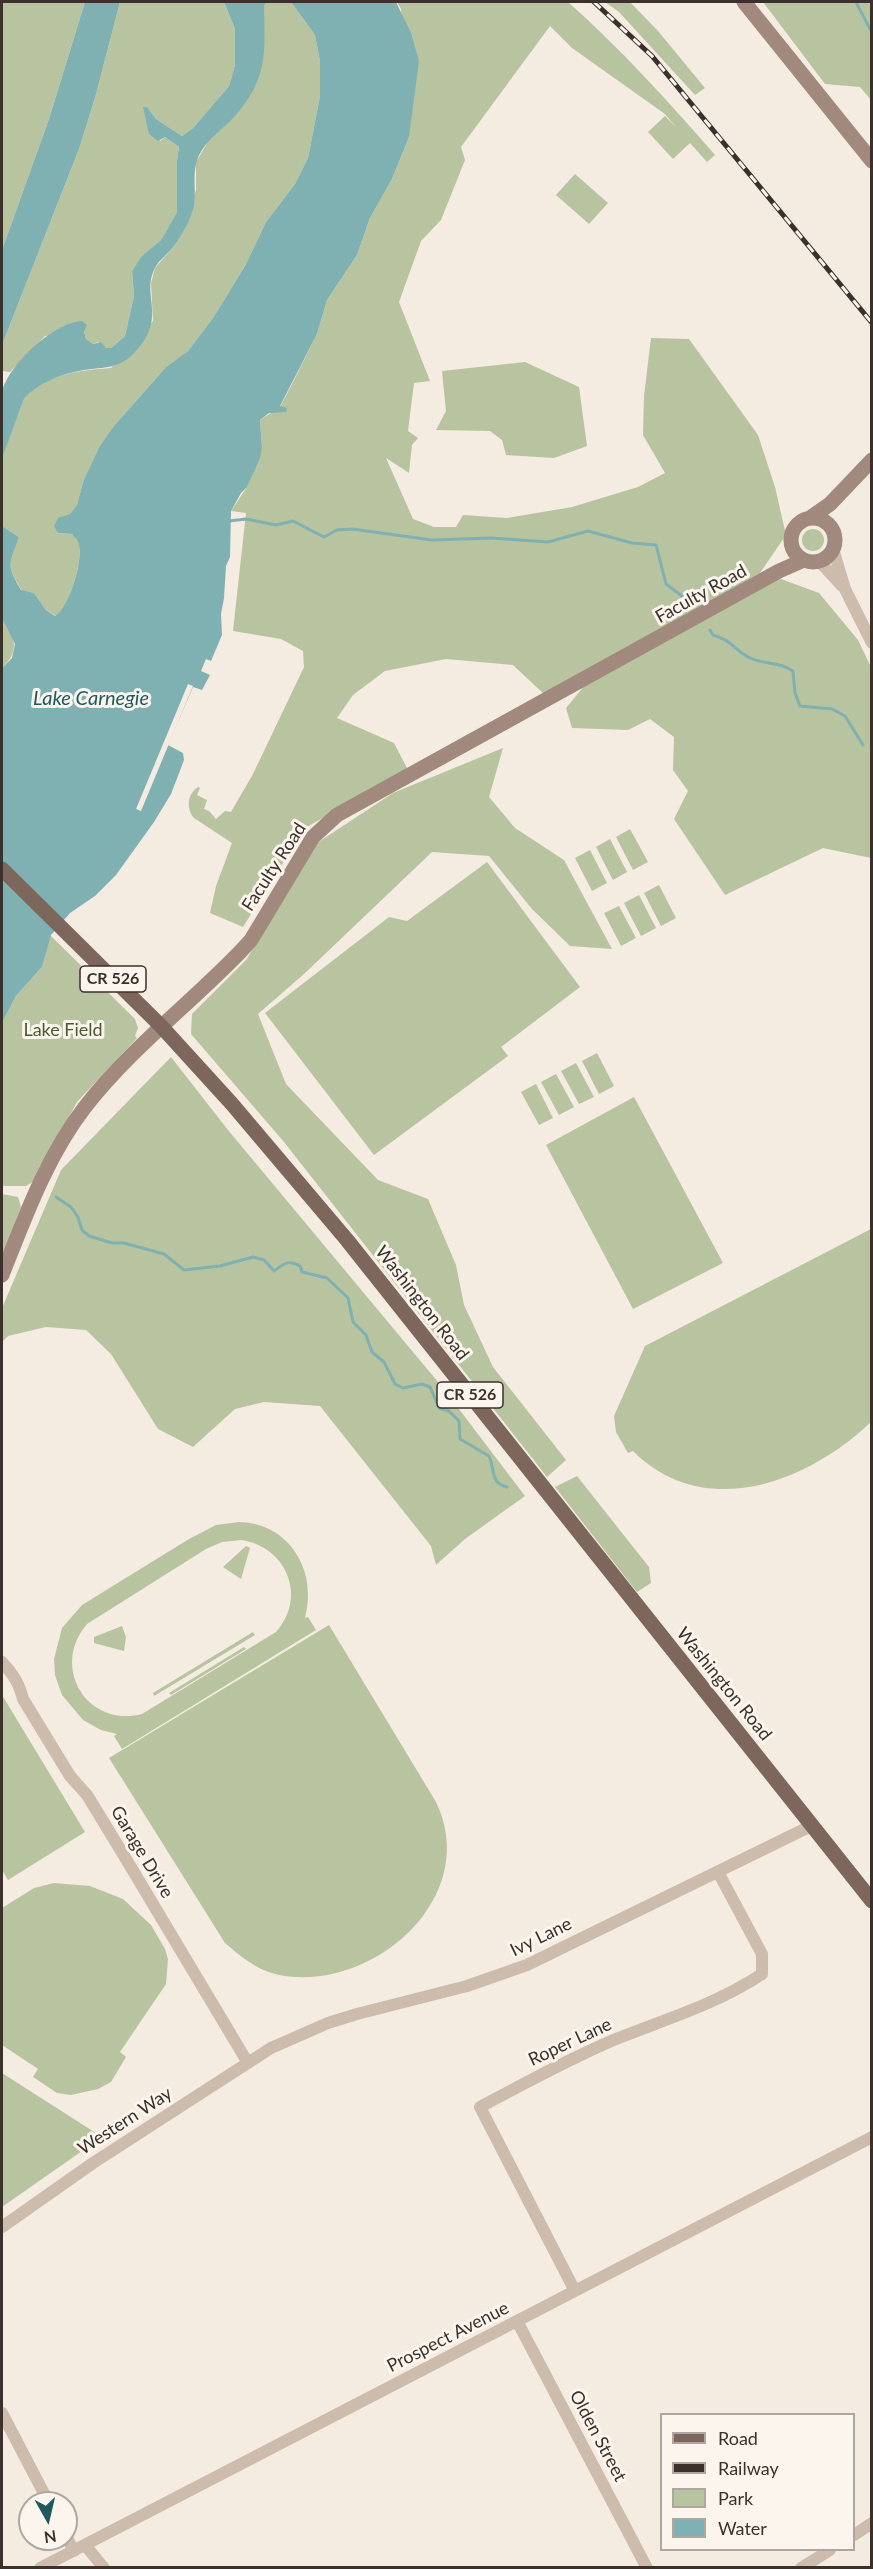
<!DOCTYPE html>
<html>
<head>
<meta charset="utf-8">
<style>
  body { margin:0 }
  #map { position:relative; width:873px; height:2569px; overflow:hidden; background:#f4ebe1; font-family:Lato,sans-serif }
  canvas { display:block }
  .frame { position:absolute; inset:0; border:3px solid #3b302b; pointer-events:none }
  .legend { position:absolute; left:660px; top:2413px; width:195px; height:138px; box-sizing:border-box; background:#fbf5ee; border:2px solid #aea6a0; margin:0; padding:8px 10px; list-style:none; font-size:18px; color:#3b302b }
  .legend li { display:flex; align-items:center; gap:12px; height:30px }
  .legend b { width:30px; border:2px solid #aea6a0 }
  .north { position:absolute; left:18px; top:2491px; width:60px; height:60px; box-sizing:border-box; background:#fbf5ee; border:2px solid #aea6a0; border-radius:50%; rotate:172deg; font-size:16px; font-weight:700; line-height:24px; text-align:center; color:#3b302b }
  .north::after { content:''; display:block; margin:auto; width:21px; height:27px; background:#1f5a5e; clip-path:polygon(50% 0,100% 100%,50% 72%,0 100%) }
</style>
</head>
<body>
<div id="map">
<canvas width="873" height="2569"></canvas>
<div class="frame"></div>
<ul class="legend">
<li><b style="height:8px;background:#7d675c"></b>Road</li>
<li><b style="height:8px;background:#3b302b"></b>Railway</li>
<li><b style="height:16px;background:#b8c4a0"></b>Park</li>
<li><b style="height:16px;background:#7fb0b2"></b>Water</li>
</ul>
<div class="north">N</div>
</div>
<script>
const g = document.querySelector('canvas').getContext('2d');
g.lineJoin = 'round';
function paint(path, color) {
  g.fillStyle = color;
  g.fill(path, 'evenodd');
}
function strokePath(path, color, width, dash) {
  g.strokeStyle = color;
  g.lineWidth = width;
  g.lineCap = dash ? 'butt' : 'round';
  g.setLineDash(dash || []);
  g.stroke(path);
}
function write(font, color, halo, rows, align = 'center') {
  g.font = font + ' Lato,sans-serif';
  g.lineWidth = 6;
  g.setLineDash([]);
  g.textBaseline = 'middle';
  g.strokeStyle = halo;
  g.fillStyle = color;
  for (const [text, x, y, turn = 0] of rows) {
    g.save();
    g.translate(x, y);
    g.rotate((+turn || 0) * Math.PI / 180);
    g.textAlign = isNaN(turn) ? turn : align;
    if (halo) g.strokeText(text, 0, 0);
    g.fillText(text, 0, 0);
    g.restore();
  }
}
paint(new Path2D(`
  M2 2H85L49 119 2 250Z
  M120 2H224L235 29V65L229 86 193 128 182 136 156 119 147 107 160 141 165 137 179 147 177 160V212L161 240 143 256 132 271 134 296 125 336 111 348H106L98 342 93 344 86 339 84 332 45 336 10 372 2 371V345L79 149 95 98Z
  M267 2H291L315 35 320 62V96L308 158 295 184 266 222 245 266 213 318 188 351 166 367 113 427 83 482 77 505 57 533 72 534C73 535 78 540 78 541 85 557 69 607 56 616L46 610 34 593 22 591C6 564 8 566 19 537L2 526V458L4 451 24 399C44 374 81 370 111 368L153 321 151 283 155 268 174 246 196 190V162L209 140 234 117 264 33V6Z
  M397 2H568C621 49 668 101 715 155L707 162 690 143 673 159 648 132 665 116 676 127 665 114 572 48 550 26 461 147 465 160 441 220 421 241 399 302 430 381 414 383 408 431 418 438 412 445 409 473 386 458 413 519 434 527H456L463 515 507 518 572 507 638 487 665 473 643 435 644 396 651 338 689 339 758 435 775 487 786 535 760 573 545 695 513 665 446 659 385 671 353 695 337 718 394 743 408 770 305 828 243 927 210 913 216 886 232 843 194 818C186 809 187 794 198 787L200 788 197 795 207 800 204 809 209 811 216 819 225 811 231 812 253 774 304 667 303 651 281 639 233 631 246 513 231 511 247 487 262 448 260 420 280 407 290 388 317 334 327 300 357 255 370 218 392 179 409 137 401 9Z
  M605 2H630L658 31 705 88 695 95 619 12Z
  M763 2H871V100L860 87 825 84Z
  M575 174 608 203 589 224 556 195Z
  M525 362 579 387 587 446 554 458 506 455 502 440 490 431 436 430 446 411 442 371Z
  M802 540a11 11 0 1 1 22 0a11 11 0 1 1-22 0Z
  M781 579 819 593 858 640 871 667V858L823 848 725 895 674 819 688 791 673 770 674 737 650 719 628 730 572 728 566 708 585 685 768 582Z
  M2 618C16 637 20 651 2 668Z
  M503 748 489 797 515 828 564 860 612 949 570 946 532 909 489 856 432 852 304 974 258 1014 286 1084 378 1180 428 1199 456 1265 464 1305 493 1367 566 1460 547 1477 284 1142 191 1034 192 1014 246 960 317 843 393 793Z
  M630 829 648 862 633 870 616 837Z
  M610 839 627 872 613 880 596 847Z
  M590 850 607 883 592 891 575 858Z
  M487 862 580 987 501 1047 508 1056 374 1155 265 1013 389 917 407 921Z
  M659 885 676 918 661 926 644 893Z
  M639 895 656 928 641 936 624 903Z
  M619 906 636 938 621 946 604 913Z
  M50 935 135 1019 138 1028 135 1036 137 1038 77 1102 34 1181 26 1186H2V1023L16 996 42 967Z
  M597 1053 614 1086 599 1094 582 1061Z
  M171 1057 228 1130 443 1388 525 1496 465 1539 436 1565 431 1546 320 1406 264 1402 235 1409 193 1447 158 1429 111 1354 86 1330 46 1327 8 1336 2 1342V1308L61 1170Z
  M576 1063 594 1097 579 1104 561 1071Z
  M556 1074 574 1107 559 1115 541 1082Z
  M536 1084 553 1118 539 1125 521 1092Z
  M634 1097 723 1263 633 1309 546 1145Z
  M2 1194 18 1197 21 1207 2 1255Z
  M871 1229V1422C807 1483 704 1522 633 1451L628 1453 616 1432 614 1416 645 1346Z
  M577 1476 649 1567 651 1583 637 1592 555 1487Z
  M239 1522C290 1523 318 1572 305 1618L308 1617 316 1630 122 1749 114 1736 117 1734 101 1730 83 1720 62 1695 55 1675 54 1659 62 1628 82 1605 189 1539 216 1525ZM241 1540C286 1546 308 1597 276 1632L142 1714C87 1728 50 1667 87 1624L206 1549 222 1542Z
  M246 1546 250 1548 241 1579 223 1567Z
  M329 1625 436 1802C483 1899 369 1996 275 1974 256 1969 240 1956 225 1943L109 1758Z
  M122 1626 126 1637 124 1651 94 1643V1637Z
  M253 1632 255 1635 154 1696 153 1693Z
  M244 1647 246 1649 171 1695 169 1693Z
  M2 1695 85 1832 8 1880 2 1870Z
  M54 1883 90 1886 123 1899 151 1925 165 1949 168 1959 166 1984 120 2052 126 2057 111 2082 98 2089 71 2095 57 2093 33 2077 38 2069 2 2045V1908L34 1888Z
  M2 2073 102 2137 2 2207Z`), '#b8c4a0');
paint(new Path2D(`
  M85 2H120L95 98 79 149 2 345V250L49 119Z
  M224 2H267L264 6C265 53 268 78 235 116 222 131 203 141 197 161 191 178 199 198 191 215 187 226 180 238 173 247 168 254 159 260 155 268 140 296 169 317 134 353 119 369 104 367 84 370 64 373 37 383 24 399L2 458C1 439 0 410 2 392 9 364 53 323 82 321L87 325 84 332 86 339 93 344 101 342 106 348H111L125 336 134 296 132 271 142 256 161 240 177 212V160L179 147 165 137 158 141 149 134 143 107H147L156 119 182 136 193 128 229 86 235 65V29Z
  M291 2H396L411 33 419 61 409 137 392 179 370 218 357 255 327 300 317 334 280 406 287 408 286 412 269 413 260 420 262 448 260 458 247 487 241 493 231 511 230 557 226 566 224 598 221 614 222 635 211 661 206 659 201 671 210 675 202 690 193 687 168 745 183 753 184 760 171 794 154 822 116 875 95 896 70 913 51 935 42 967 16 996 2 1023V668L12 658 15 644 2 618V526L19 537C9 565 6 564 21 590L34 593 46 610 55 616C69 608 85 557 78 542 78 540 73 536 72 534L58 533 54 526 58 518 70 514 77 505 83 482 99 448 113 427 166 367 188 351 213 318 245 266 266 222 295 184 308 158 320 96V62L315 35Z`), '#7fb0b2');
paint(new Path2D(`
  M188 684 193 686 141 811 136 809Z`), '#f4ebe1');
strokePath(new Path2D(`
  M856 2 872 33
  M229 521 246 519 276 525 293 521 324 537 337 530 352 529 432 540 491 538 548 542 588 531 632 543 656 545 666 584 694 605
  M710 630 713 635C733 641 733 649 748 657 763 665 779 661 793 671L795 693 800 706 832 709 845 716 863 745
  M56 1197 71 1207 78 1217 82 1230 89 1236 112 1243H124L164 1254 184 1270 220 1266 253 1257 264 1260 274 1271C284 1264 288 1259 300 1266L302 1272 327 1278 348 1298 353 1322 366 1335 372 1352 384 1362 395 1384 403 1388 422 1384 430 1387 439 1408 449 1411 459 1421 460 1439 489 1456C495 1470 490 1483 507 1487`), '#7fb0b2', 3);
strokePath(new Path2D(`
  M833 549 845 589 872 643
  M819 561 842 586
  M2 1662C13 1674 19 1683 23 1699L70 1776 87 1795 123 1854 248 2063
  M2 2227 93 2163 271 2048 328 2023 357 2014 467 1986 527 1965 813 1825
  M575 2291 480 2107C525 2083 569 2059 616 2039 666 2019 717 2004 762 1974V1954L718 1872
  M517 2321 647 2568
  M2 2413 49 2503
  M854 2535 872 2523
  M66 2536 74 2551
  M85 2545 104 2568
  M40 2568 872 2137
  M801 2568 830 2550`), '#cdbbac', 12);
strokePath(new Path2D(`
  M744 2 872 161
  M810 518 830 504 872 460
  M791 540a22 22 0 1 1 44 0a22 22 0 1 1-44 0Z
  M2 1275C25 1217 47 1156 85 1107 130 1049 190 1004 241 951L251 940 313 837 337 815 779 571 804 560`), '#a18a7d', 15);
strokePath(new Path2D(`
  M2 869 161 1026 232 1104 347 1240 872 1901`), '#7d675c', 15);
const rail = new Path2D(`
  M594 2 652 56 872 323`);
strokePath(rail, '#3b302b', 5);
strokePath(rail, '#fbf5ee', 3, [9]);
for (const [x, y, w] of [
  [113,979,66],
  [470,1395,66]
]) {
  const box = new Path2D();
  box.roundRect(x - w / 2, y - 13, w, 26, 4.5);
  g.fillStyle = '#fbf5ee';
  g.fill(box);
  strokePath(box, '#3b302b', 1.5);
}
write('bold 16px', '#3b302b', null, [
  ["CR 526",113,979],
  ["CR 526",470,1395]
]);
write('18px', '#3b302b', '#fbf5ee', [
  ["Faculty Road",701,594,-29],
  ["Faculty Road",274,867,-57],
  ["Washington Road",422,1303,52],
  ["Washington Road",724,1684,51],
  ["Garage Drive",142,1852,59],
  ["Ivy Lane",541,1937,-26],
  ["Roper Lane",570,2042,-25],
  ["Western Way",125,2121,-33],
  ["Prospect Avenue",448,2337,-27],
  ["Olden Street",598,2436,62]
]);
write('18px', '#4a5a2e', '#fbf5ee', [
  ["Lake Field",63,1030]
]);
write('italic 20px', '#1f5a5e', '#fbf5ee', [
  ["Lake Carnegie",91,699]
]);
</script>
</body>
</html>
